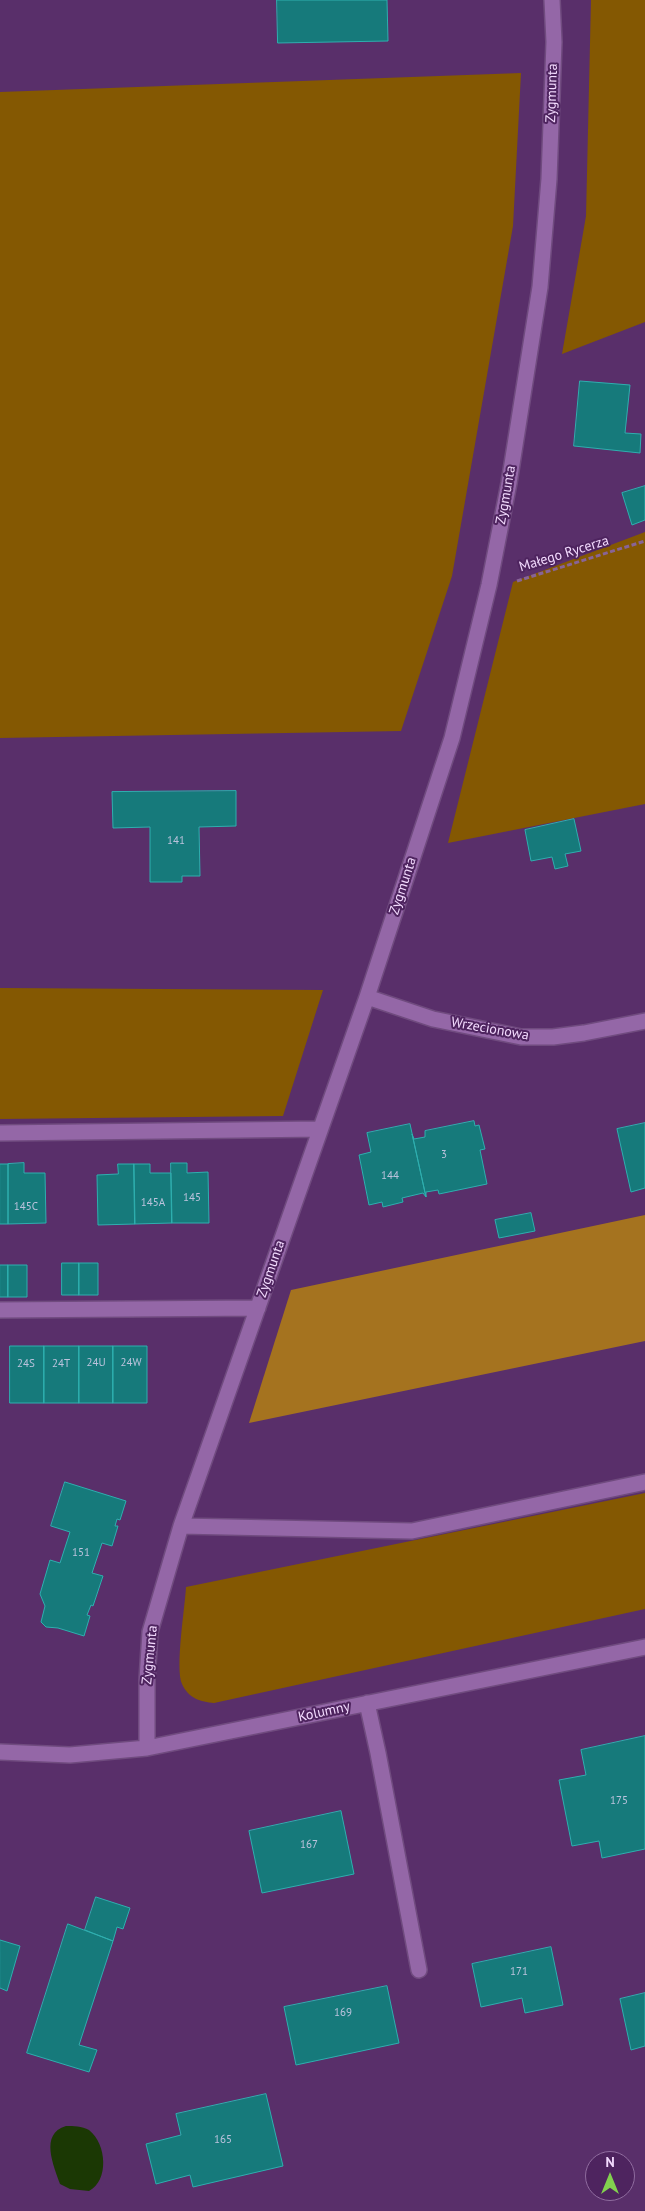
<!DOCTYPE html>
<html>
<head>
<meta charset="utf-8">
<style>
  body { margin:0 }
  #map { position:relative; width:645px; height:2211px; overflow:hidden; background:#592f6a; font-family:"PT Sans",sans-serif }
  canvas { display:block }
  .north { position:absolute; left:585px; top:2151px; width:50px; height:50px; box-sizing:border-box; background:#4e245f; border:1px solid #906d9f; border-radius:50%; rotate:0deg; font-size:14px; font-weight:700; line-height:20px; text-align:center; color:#f3dbfe }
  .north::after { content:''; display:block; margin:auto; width:18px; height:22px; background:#82d04f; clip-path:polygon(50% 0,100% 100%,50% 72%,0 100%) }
</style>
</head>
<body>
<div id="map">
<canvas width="645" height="2211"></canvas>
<div class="north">N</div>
</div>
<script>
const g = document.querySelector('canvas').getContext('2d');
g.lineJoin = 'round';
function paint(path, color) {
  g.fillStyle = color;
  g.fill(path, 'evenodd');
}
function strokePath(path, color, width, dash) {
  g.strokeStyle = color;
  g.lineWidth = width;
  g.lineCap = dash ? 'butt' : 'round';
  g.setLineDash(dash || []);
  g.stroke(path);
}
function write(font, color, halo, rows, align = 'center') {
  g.font = font + ' "PT Sans",sans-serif';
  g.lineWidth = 4;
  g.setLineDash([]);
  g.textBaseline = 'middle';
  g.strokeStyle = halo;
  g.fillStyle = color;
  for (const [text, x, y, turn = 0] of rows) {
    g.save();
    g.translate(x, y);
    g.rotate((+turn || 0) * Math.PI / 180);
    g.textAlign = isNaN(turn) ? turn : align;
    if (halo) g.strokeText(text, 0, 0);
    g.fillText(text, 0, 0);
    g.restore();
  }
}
paint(new Path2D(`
  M591 0H645V322L562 354 586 216Z
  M521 73 513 226 452 576 401 731 0 738V92Z
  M645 532V804L448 843 513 582Z
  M0 988 323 990 283 1116 0 1119Z
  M645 1493V1609L214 1703C201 1702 188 1698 182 1684 175 1668 185 1607 186 1587Z`), '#845802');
paint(new Path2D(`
  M645 1215V1341L249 1423 291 1290Z`), '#a5731f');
paint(new Path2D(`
  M66 2126C73 2126 82 2126 89 2130 107 2144 109 2181 89 2191L70 2189 60 2184C54 2166 39 2134 66 2126Z`), '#1b3804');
const building = new Path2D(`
  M277 0H387L388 41 278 43Z
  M580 381 630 385 625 433 641 434 640 453 574 446Z
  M645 486V520L632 525 622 493Z
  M236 791V826L199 827 200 876H182V882H150V827L113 828 112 792Z
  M574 819 581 851 565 854 568 866 555 869 552 857 531 861 525 830Z
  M474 1121 475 1126 479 1125 485 1149 480 1150 487 1184 439 1194 438 1190 426 1192V1197L412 1134 414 1139 425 1137V1131Z
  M645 1123V1188L631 1192 617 1129Z
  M410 1124 426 1197 423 1193 402 1198 403 1202 383 1207 382 1202 369 1205 359 1155 371 1152 367 1133Z
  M24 1163V1173H45L46 1223 8 1224V1164Z
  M171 1163H187V1173L208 1172 209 1223H172Z
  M0 1164H8V1224H0Z
  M118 1164H134L135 1224 98 1225 97 1175 118 1174Z
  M134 1164H150V1173H171L172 1223 135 1224Z
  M531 1213 535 1231 499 1238 495 1220Z
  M62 1263H79V1295H62Z
  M79 1263H98V1295H79Z
  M0 1265H8V1297H0Z
  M8 1265H27V1297H8Z
  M10 1346H44V1403H10Z
  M44 1346H79V1403H44Z
  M79 1346H113V1403H79Z
  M113 1346H147V1403H113Z
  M65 1482 126 1501 120 1520 117 1519 115 1526H118L112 1546 102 1543 92 1573 103 1576 93 1606 91 1605 87 1615 90 1616 84 1636 58 1628 46 1627 41 1622 45 1606 40 1594 50 1560 60 1563 70 1532 51 1526Z
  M645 1736V1849L602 1858 599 1841 572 1846 559 1780 586 1775 581 1750Z
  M341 1811 354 1874 262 1893 249 1831Z
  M96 1897 130 1908 123 1929 117 1927 113 1941 85 1930Z
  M68 1924 113 1941 79 2045 97 2050 89 2072 27 2053Z
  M0 1940 20 1946 7 1991 0 1988Z
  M551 1947 563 2005 525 2013 522 1998 481 2007 472 1964Z
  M387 1986 399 2043 296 2065 284 2007Z
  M645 1993V2046L631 2050 620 1999Z
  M266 2094 283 2166 193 2187 190 2175 156 2184 146 2144 181 2135 176 2114Z`);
paint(building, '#167a7b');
strokePath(building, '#2eafaf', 1);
const minor = new Path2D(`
  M367 997 433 1019 521 1037H553L584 1033 645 1021
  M0 1133 320 1129
  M0 1310 258 1308
  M181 1526 412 1531 645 1482
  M367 1703 378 1753 419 1970
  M147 1748V1680L150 1632 181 1526 367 997 452 738 489 585 509 483 540 287 549 179 554 42 552 0
  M0 1752 70 1755 147 1748 645 1647`);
strokePath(minor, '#704b7f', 18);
strokePath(new Path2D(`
  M517 581 645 541`), '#886497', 3, [5, 2.5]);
strokePath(minor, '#9467a7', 15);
write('11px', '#bcc3dd', null, [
  ["141",176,841],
  ["3",444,1155],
  ["144",390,1176],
  ["145",192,1198],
  ["145A",153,1203],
  ["145C",26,1207],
  ["24U",96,1363],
  ["24W",131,1363],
  ["24S",26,1364],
  ["24T",61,1364],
  ["151",81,1553],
  ["175",619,1801],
  ["167",309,1845],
  ["171",519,1972],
  ["169",343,2013],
  ["165",223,2140]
]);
write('14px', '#f3dbfe', '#4e245f', [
  ["Zygmunta",552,93,-88],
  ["Zygmunta",506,495,-80],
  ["Małego Rycerza",564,554,-17],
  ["Zygmunta",403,886,-72],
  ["Wrzecionowa",490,1029,10],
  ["Zygmunta",271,1269,-71],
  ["Zygmunta",150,1655,-84],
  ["Kolumny",324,1712,-12]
]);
</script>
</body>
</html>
